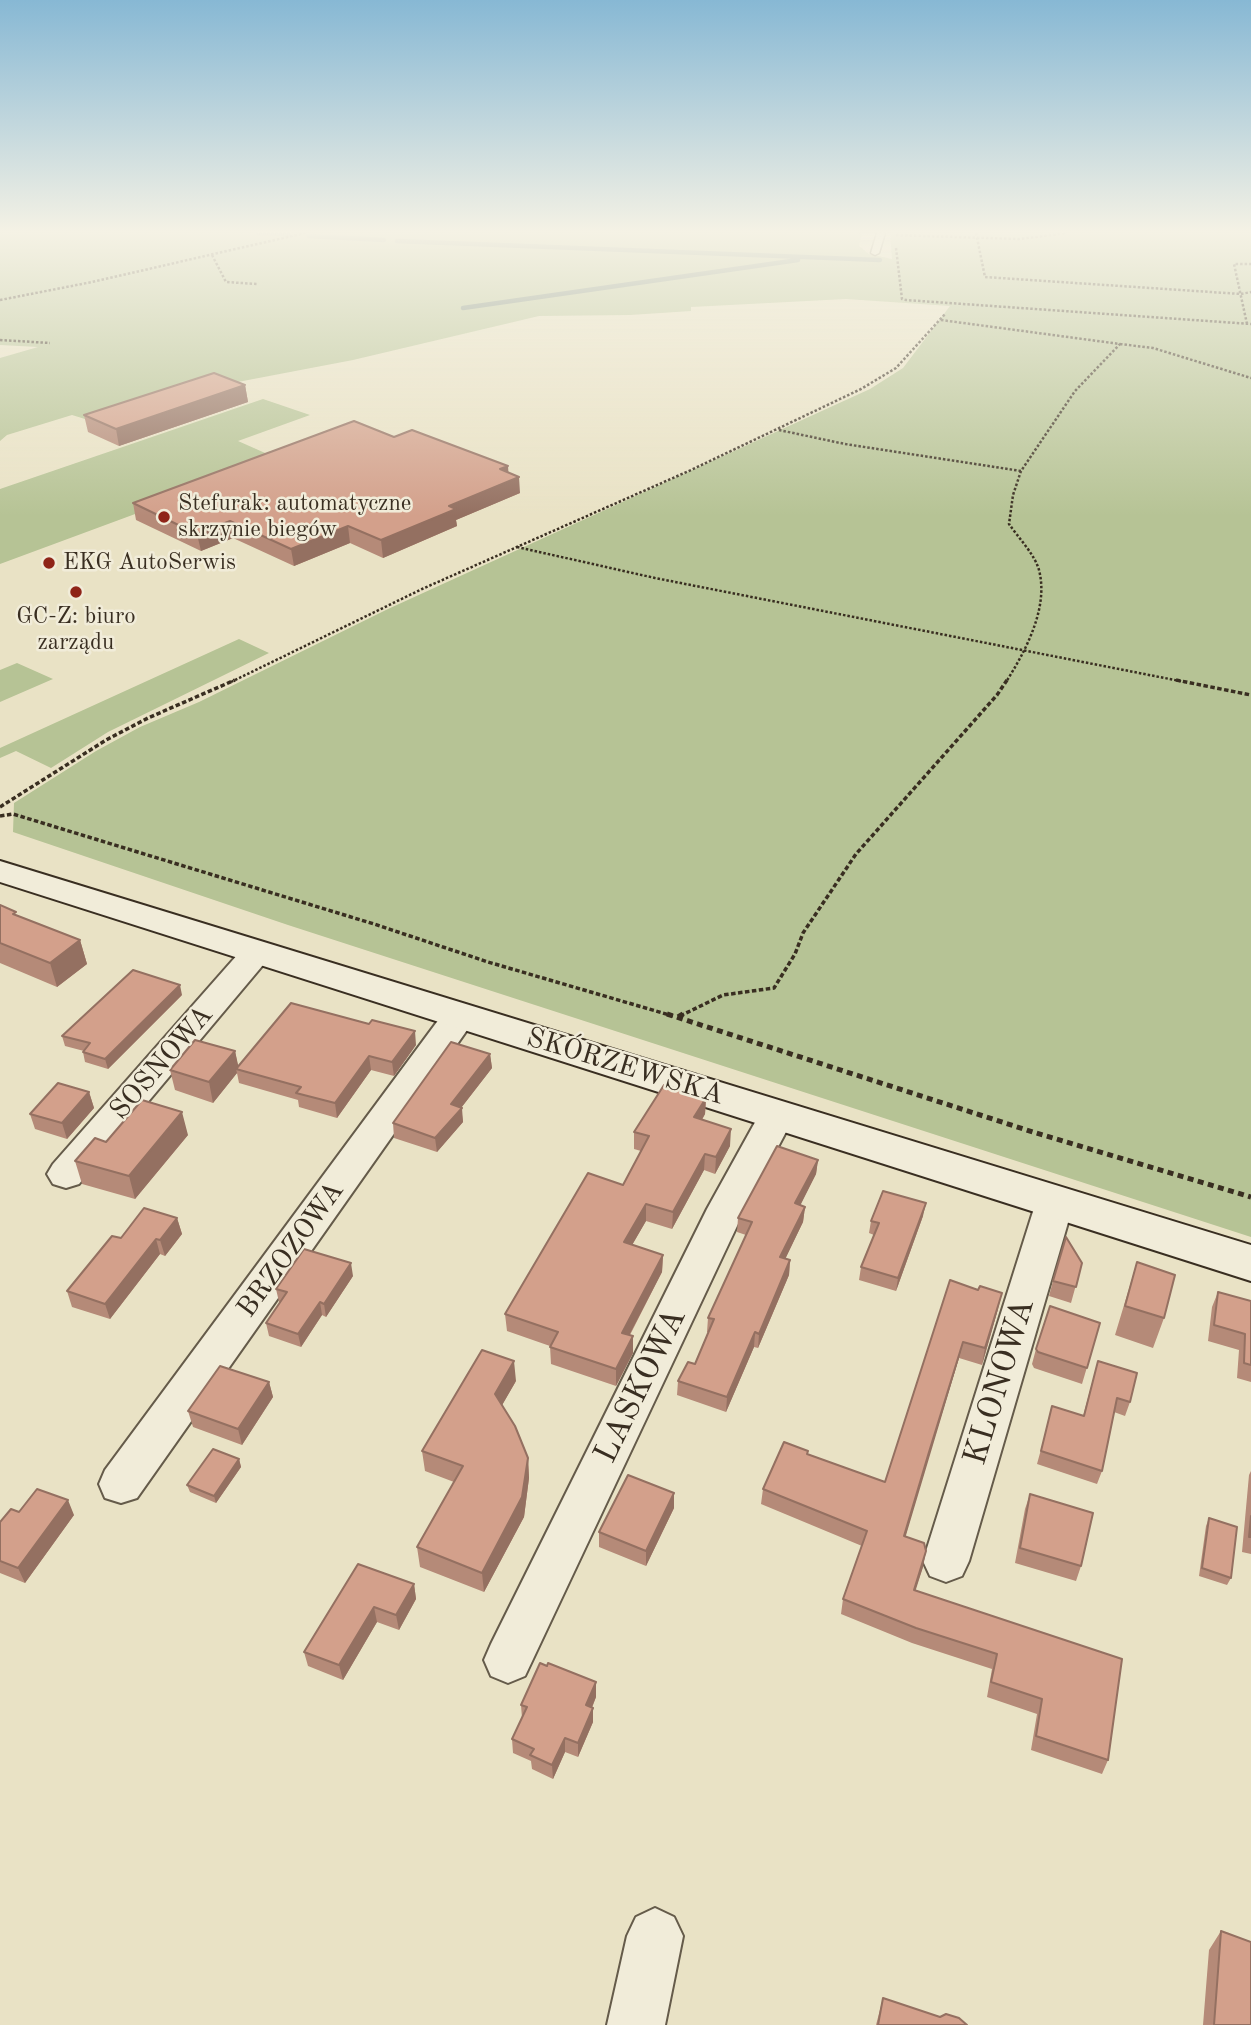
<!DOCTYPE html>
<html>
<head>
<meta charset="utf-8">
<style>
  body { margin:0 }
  canvas { display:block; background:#e9e2c5 }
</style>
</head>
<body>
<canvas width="1251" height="2025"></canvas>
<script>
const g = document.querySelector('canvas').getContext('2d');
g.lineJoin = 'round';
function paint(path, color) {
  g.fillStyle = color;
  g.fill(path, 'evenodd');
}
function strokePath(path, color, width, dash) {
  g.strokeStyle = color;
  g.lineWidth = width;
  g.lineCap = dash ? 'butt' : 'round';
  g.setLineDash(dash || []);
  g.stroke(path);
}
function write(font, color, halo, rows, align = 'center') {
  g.font = font + ' "Old Standard TT",serif';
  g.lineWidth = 5;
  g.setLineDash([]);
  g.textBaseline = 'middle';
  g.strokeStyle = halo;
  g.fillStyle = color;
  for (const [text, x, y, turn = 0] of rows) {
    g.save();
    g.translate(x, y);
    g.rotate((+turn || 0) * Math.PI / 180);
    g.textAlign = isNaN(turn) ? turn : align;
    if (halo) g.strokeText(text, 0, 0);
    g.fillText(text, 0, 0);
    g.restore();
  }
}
paint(new Path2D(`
  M0 233H858L862 234 859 246 869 254 892 259 890 233H1251V1237L288 925 13 832 14 803 96 751 140 727 199 702 388 609 870 389 903 368 950 306 846 299 691 307V311L630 315 539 316 353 360 222 385 182 383 173 390 85 419 72 415 7 435 0 441V358L38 347 0 345Z
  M263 399 310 415 238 441 281 460 0 564V489Z
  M239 639 269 653 108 732 51 768 16 751 0 758V748Z
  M17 663 53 679 0 702V670Z`), '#b6c395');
strokePath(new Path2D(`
  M258 233 289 234
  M309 236 384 240
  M397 241 880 260
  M463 308 798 260`), '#71847a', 4.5);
const lane = new Path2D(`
  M877 233H885L879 253 875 255 871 253Z`);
const street = new Path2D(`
  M257 942 268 945 273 952 268 959 79 1184 66 1188 53 1184 47 1174 53 1164 246 945Z
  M460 1004 472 1007 477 1015 472 1023 137 1498 121 1503 105 1498 99 1484 105 1470 448 1007Z
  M777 1102 790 1106 795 1115 745 1209 525 1676 508 1683 491 1676 484 1660 491 1644 707 1209 764 1106Z
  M1055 1188 1068 1192 1074 1202 969 1561 962 1576 946 1582 930 1576 923 1561 1036 1202 1042 1192Z
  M655 1908 674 1917 683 1936 665 2025H607L627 1936 636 1917Z`);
const secondary = new Path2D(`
  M0 861 1251 1245V1281L0 882Z`);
strokePath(lane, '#655b4a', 3);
strokePath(street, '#655b4a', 4);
strokePath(secondary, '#392e21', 4);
strokePath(new Path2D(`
  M976 233 985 277 1241 294 1251 292
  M896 235 1019 239 1067 233
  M896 248 902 299 906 300 1251 324
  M212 255 226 282 257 284
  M0 300 92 282 305 233
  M941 320 1120 344 1075 391 1021 471 1013 495 1009 524C1018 537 1035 555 1039 570 1049 608 1025 652 1006 682
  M1247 324 1234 264H1251
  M0 340 50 343
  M1120 344 1153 348 1251 378
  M779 430 845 444 1021 471
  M517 547 655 578 1185 682
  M231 682 422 589 691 470 861 389 896 368 945 314`), '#392e21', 2.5, [2.5, 2]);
strokePath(new Path2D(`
  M1176 680 1251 695
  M0 807 106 740 148 718 235 680
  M0 816 13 814 374 924 488 962 673 1016
  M680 1016 723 995 774 988 795 954 803 933 856 854 997 695 1007 680`), '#392e21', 3.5, [4.5, 2.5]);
strokePath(new Path2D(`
  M667 1014 1036 1133 1251 1197
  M678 1017 683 1014`), '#392e21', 5, [6, 4.5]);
paint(lane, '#f1ecd9');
paint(street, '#f1ecd9');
paint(secondary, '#f1ecd9');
paint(new Path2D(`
  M245 385 248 402 119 446 88 432 84 415Z
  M394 437 508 466V472L520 493 456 520 457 526 383 558 350 543 294 566 233 538 201 551 136 520 133 503Z
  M0 905 17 916 80 940 87 964 57 987 0 963Z
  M182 995 108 1069 85 1062 83 1052 84 1051 65 1046 62 1036Z
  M416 1045 394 1076 371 1070 337 1118 299 1107 298 1100 239 1083 237 1073 213 1103 175 1090 170 1070 235 1051 238 1067Z
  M490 1054 492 1068 461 1108 463 1122 437 1152 394 1138 393 1123Z
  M89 1092 94 1108 67 1139 35 1129 30 1114Z
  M706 1098 705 1114 702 1120 730 1146 715 1174 704 1170 672 1229 646 1221 632 1245 663 1255 662 1272 630 1335 633 1353 616 1386 551 1364 550 1346 507 1331 505 1314 623 1185 641 1151 634 1149V1132Z
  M188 1135 135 1199 82 1184 75 1161 106 1142Z
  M818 1160 816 1174 800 1205 805 1207 803 1222 785 1259 790 1260 789 1275 758 1348 754 1347 726 1412 677 1395 678 1381 695 1364 708 1332H707L708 1318 746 1235 737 1232 738 1218Z
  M923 1216 896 1291 859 1280 861 1267 874 1235 869 1233 871 1221Z
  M177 1218 182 1234 165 1256 160 1254 110 1319 72 1307 67 1291 121 1238Z
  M1137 1262 1164 1318 1153 1348 1115 1335Z
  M1082 1263 1071 1303 1049 1296 1053 1281Z
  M353 1276 326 1317 322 1315 301 1347 269 1336 266 1323 280 1302H279L276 1289Z
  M950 1280 998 1309 982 1365 959 1358 925 1468 905 1537 923 1567 915 1590 1122 1659 1108 1760 1102 1774 1031 1750 1037 1714 987 1697 992 1669 912 1643 841 1614 843 1599 862 1546 761 1504 763 1489 808 1454 885 1482Z
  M1218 1292 1251 1301V1382L1237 1378 1239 1350 1208 1341 1212 1307Z
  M1100 1323 1082 1384 1034 1368 1032 1364 1036 1349Z
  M1098 1361 1130 1402 1125 1416 1114 1412 1102 1471 1097 1484 1037 1464 1049 1420 1083 1416Z
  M516 1381 502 1405 528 1458 529 1478 524 1517 484 1592 420 1567 417 1547 454 1482 425 1471 422 1451Z
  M269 1382 273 1397 242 1445 193 1427 188 1411Z
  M239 1459 241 1467 216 1503 190 1492 187 1485Z
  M1251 1471V1554L1242 1552 1249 1475Z
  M674 1493V1508L646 1566 599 1547V1532Z
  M1030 1494 1081 1566 1076 1581 1015 1563 1025 1509Z
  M19 1512 74 1515 25 1583 0 1573V1522Z
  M1209 1518 1231 1578 1227 1585 1199 1576 1206 1526Z
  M358 1564 414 1584 416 1599 399 1630 377 1622 343 1680 308 1666 304 1652Z
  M596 1682V1697L592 1708 593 1722 578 1757 565 1752 553 1779 532 1769 531 1761 513 1753 512 1739 522 1718 521 1705Z
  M1221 1931 1251 2025H1203L1209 1950Z
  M883 1998 940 2017 967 2025H876Z`), '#b58a78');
paint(new Path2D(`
  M245 385 248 402 119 446 116 429Z
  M508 466 509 481 519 477 520 493 456 520 457 526 383 558 381 540 449 506 500 469Z
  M230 521 233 538 201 551 197 534Z
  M348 526 350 543 294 566 291 549Z
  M80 940 87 964 57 987 50 963Z
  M180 985 182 995 108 1069 105 1059Z
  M415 1031 416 1045 394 1076 392 1062Z
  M235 1051 239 1069H236L237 1073 213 1103 209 1082Z
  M490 1054 492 1068 454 1117 462 1108 463 1122 437 1152 435 1138 451 1104Z
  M369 1056 371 1070 337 1118 335 1103Z
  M89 1092 94 1108 67 1139 62 1123Z
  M706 1098 705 1114 693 1134 694 1117Z
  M182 1112 188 1135 135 1199 129 1176Z
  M731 1129 730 1146 715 1174 716 1157Z
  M705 1154 704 1170 672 1229 673 1212Z
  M818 1160 816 1174 794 1218 795 1203Z
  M926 1203 923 1216 896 1291 898 1278Z
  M646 1204V1221L624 1259V1242Z
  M805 1207 803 1222 779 1272 780 1257Z
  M177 1218 182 1234 165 1256 160 1240Z
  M156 1239 160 1254 110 1319 105 1304Z
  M663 1255 662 1272 622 1349V1333Z
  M790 1260 789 1275 758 1348 759 1334Z
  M351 1263 353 1276 326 1317 324 1304Z
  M1002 1293 998 1309 982 1365 985 1348Z
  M320 1302 322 1315 301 1347 298 1334Z
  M755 1332 754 1347 726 1412 727 1397Z
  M633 1336V1353L616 1386V1369Z
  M963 1342 959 1358 901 1552 904 1536 929 1452Z
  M514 1361 516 1381 497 1414 495 1394Z
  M269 1382 273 1397 242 1445 238 1429Z
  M528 1458 529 1478 524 1517 484 1592 482 1573Z
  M239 1459 241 1467 216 1503 214 1496Z
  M674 1493V1508L646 1566V1551Z
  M68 1500 74 1515 25 1583 18 1568Z
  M926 1551 923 1567 911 1605 914 1590Z
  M414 1584 416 1599 399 1630 396 1615Z
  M374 1607 377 1622 343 1680 339 1665Z
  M596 1682V1697L587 1719 586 1705Z
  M593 1708V1722L578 1757V1743Z
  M565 1738V1752L553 1779 552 1765Z`), '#947061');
const building = new Path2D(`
  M214 373 245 385 116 429 84 415Z
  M354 421 394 437 412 430 508 466 500 469 519 477 449 506 456 509 381 540 348 526 291 549 230 521 197 534 133 503Z
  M0 905 16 912 13 914 80 940 50 963 0 943Z
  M133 970 180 985 105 1059 83 1052 90 1043 62 1036Z
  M291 1003 369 1024 372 1020 415 1031 392 1062 369 1056 335 1103 296 1093 301 1087 236 1069Z
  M195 1040 235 1051 209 1082 170 1070Z
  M451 1042 490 1054 451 1104 462 1108 435 1138 393 1123Z
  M58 1083 89 1092 62 1123 30 1114Z
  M664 1085 706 1098 694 1117 731 1129 716 1157 705 1154 673 1212 646 1204 624 1242 663 1255 622 1333 633 1336 616 1369 550 1347 558 1332 505 1314 588 1173 623 1185 649 1136 634 1132Z
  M142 1100 182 1112 129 1176 75 1161 95 1138 106 1142Z
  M777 1146 818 1160 795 1203 805 1207 780 1257 790 1260 759 1334 755 1332 727 1397 678 1381 688 1362 695 1364 714 1319 708 1318 752 1222 738 1218Z
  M883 1191 926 1203 898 1278 861 1267 879 1223 871 1221Z
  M144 1208 177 1218 160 1240 156 1239 105 1304 67 1291 112 1236 121 1238Z
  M1066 1237 1082 1263 1076 1287 1053 1281Z
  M304 1249 351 1263 324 1304 320 1302 298 1334 266 1323 287 1292 276 1289Z
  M1137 1262 1175 1275 1164 1318 1125 1306Z
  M950 1280 978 1290 980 1286 1002 1293 985 1348 963 1342 929 1452 904 1536 924 1543 926 1551 914 1590 1122 1659 1108 1760 1036 1736 1042 1699 991 1682 997 1654 916 1628 843 1599 867 1531 763 1489 784 1442 808 1451 807 1454 885 1482Z
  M1218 1292 1251 1301V1365L1244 1363 1245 1334 1214 1325Z
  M1050 1306 1100 1323 1087 1368 1038 1352 1036 1349Z
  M482 1350 514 1361 495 1394 515 1426 528 1458 522 1497 482 1573 417 1547 463 1466 422 1451Z
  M1098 1361 1137 1373 1130 1402 1117 1398 1102 1471 1041 1451 1052 1406 1084 1416Z
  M220 1366 269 1382 238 1429 188 1411Z
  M213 1449 239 1459 214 1496 187 1485Z
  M628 1475 674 1493 646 1551 599 1532Z
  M37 1489 68 1500 18 1568 0 1561V1522L11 1509 19 1512Z
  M1030 1494 1093 1513 1081 1566 1020 1548Z
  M1251 1516V1537H1249Z
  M1209 1518 1237 1527 1231 1578 1202 1568Z
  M358 1564 414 1584 396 1615 374 1607 339 1665 304 1652Z
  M540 1663 547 1666 548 1663 596 1682 586 1705 593 1708 578 1743 565 1738 552 1765 530 1755 534 1749 512 1739 527 1707 521 1705Z
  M1221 1931 1251 1942V2025H1214Z
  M883 1998 940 2017 946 2014 959 2018 967 2025H878Z`);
paint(building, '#d3a08b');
strokePath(building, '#947061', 2);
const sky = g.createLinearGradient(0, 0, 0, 516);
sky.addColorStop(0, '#87b8d4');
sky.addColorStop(0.45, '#f5f2e5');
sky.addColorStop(1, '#f5f2e500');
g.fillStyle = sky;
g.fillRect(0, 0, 1251, 516);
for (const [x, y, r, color] of [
  [164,517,7,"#8f2418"],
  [49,563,7,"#8f2418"],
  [76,592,7,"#8f2418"]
]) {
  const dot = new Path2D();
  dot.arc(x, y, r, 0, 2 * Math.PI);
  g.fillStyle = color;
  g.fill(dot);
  strokePath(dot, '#f1ecd9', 2.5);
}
write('23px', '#392e21', '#f1ecd9', [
  ["Stefurak: automatyczne",178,504],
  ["skrzynie biegów",178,530],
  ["EKG AutoSerwis",63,563],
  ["GC-Z: biuro",76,617,"center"],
  ["zarządu",76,643,"center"]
], 'left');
write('28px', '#392e21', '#f1ecd9', [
  ["SOSNOWA",162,1063,-49],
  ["SKÓRZEWSKA",625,1067,17],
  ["BRZOZOWA",291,1250,-54]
]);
write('33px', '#392e21', '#f1ecd9', [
  ["KLONOWA",1000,1382,-73],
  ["LASKOWA",641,1386,-64]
]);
</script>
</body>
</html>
